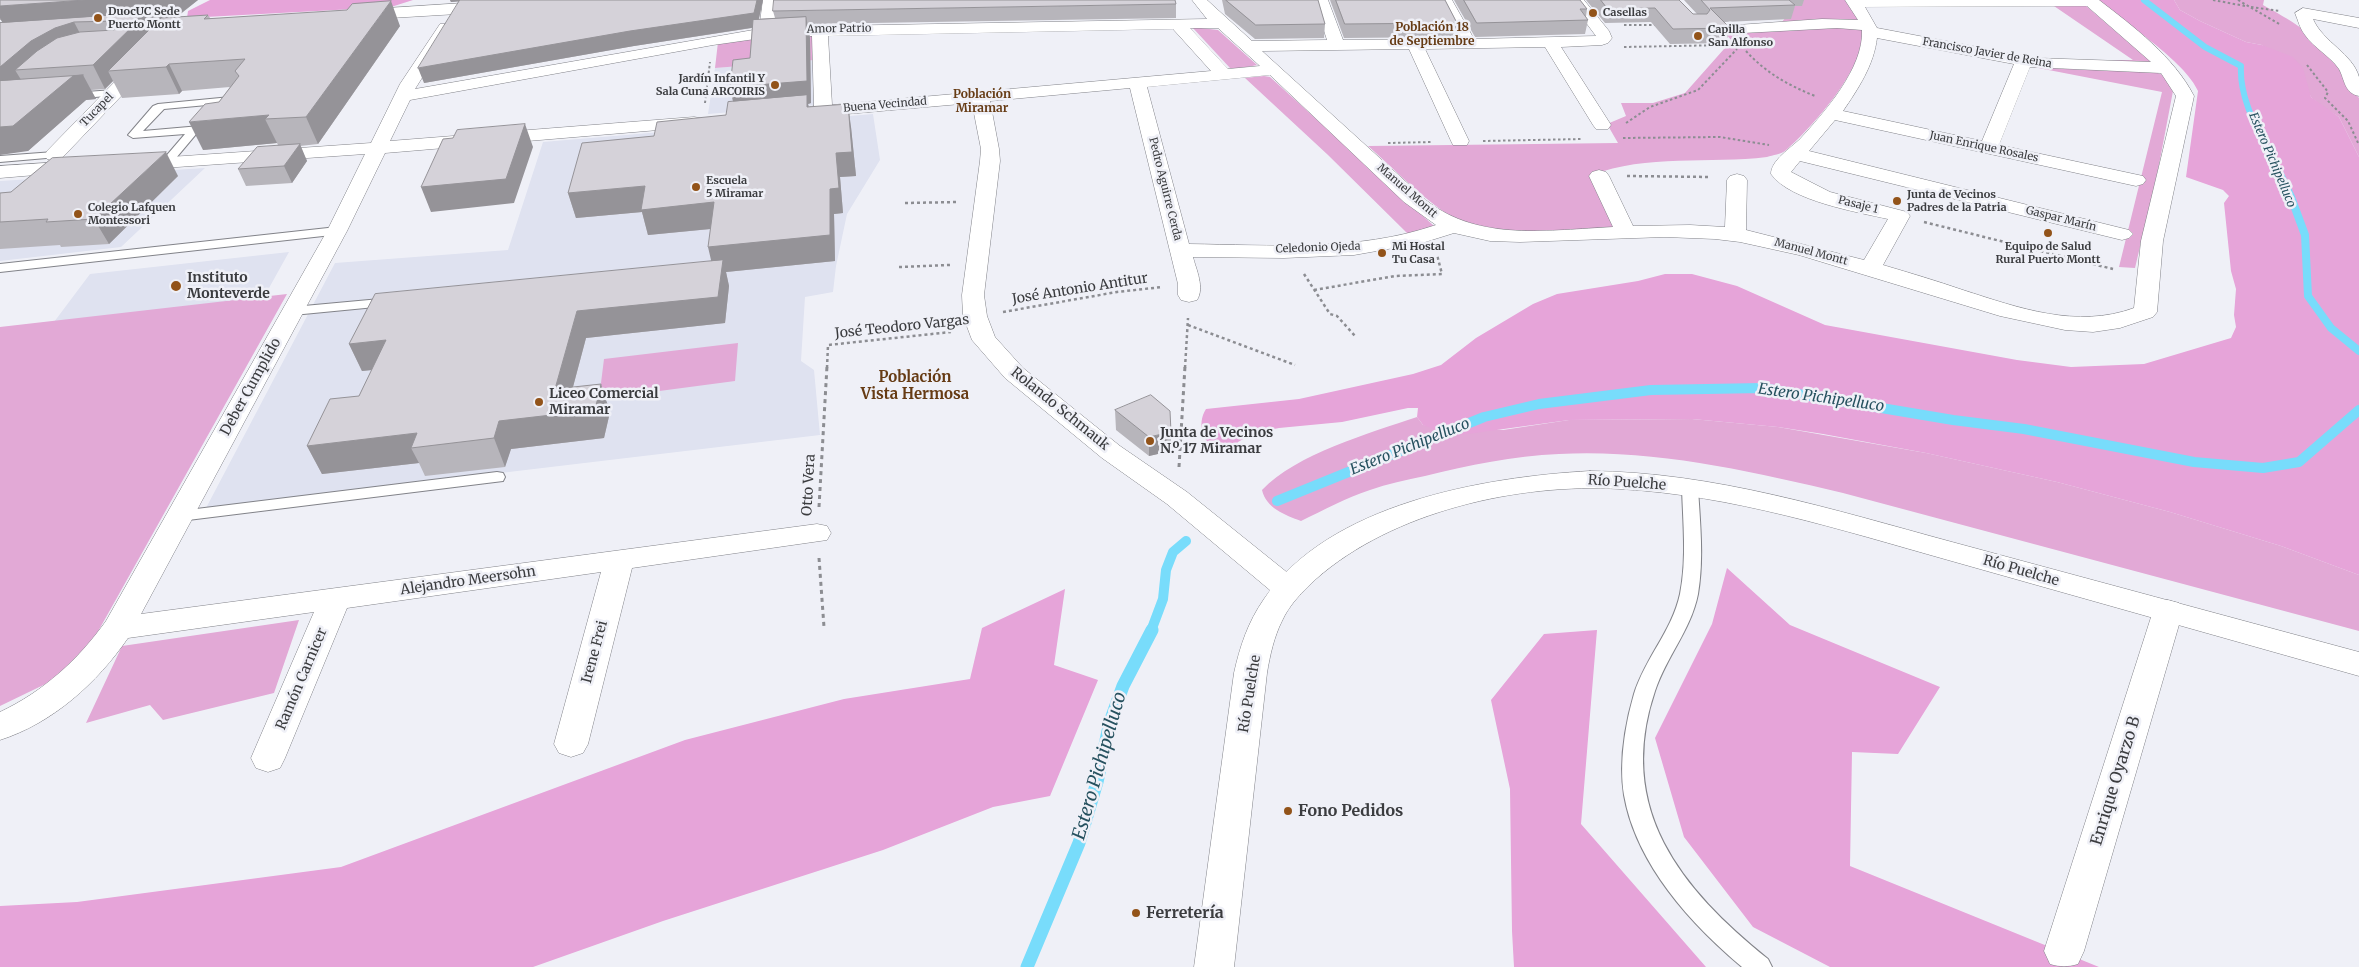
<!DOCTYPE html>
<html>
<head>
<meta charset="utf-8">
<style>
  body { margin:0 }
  canvas { display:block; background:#eff0f7 }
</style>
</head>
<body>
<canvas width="2359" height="967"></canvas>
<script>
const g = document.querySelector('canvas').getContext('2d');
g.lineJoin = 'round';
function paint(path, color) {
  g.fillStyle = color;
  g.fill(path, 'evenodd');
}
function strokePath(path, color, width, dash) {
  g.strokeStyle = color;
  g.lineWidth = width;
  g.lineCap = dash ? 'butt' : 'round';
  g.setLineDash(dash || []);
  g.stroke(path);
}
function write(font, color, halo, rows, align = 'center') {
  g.font = font + ' Merriweather,serif';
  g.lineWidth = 5;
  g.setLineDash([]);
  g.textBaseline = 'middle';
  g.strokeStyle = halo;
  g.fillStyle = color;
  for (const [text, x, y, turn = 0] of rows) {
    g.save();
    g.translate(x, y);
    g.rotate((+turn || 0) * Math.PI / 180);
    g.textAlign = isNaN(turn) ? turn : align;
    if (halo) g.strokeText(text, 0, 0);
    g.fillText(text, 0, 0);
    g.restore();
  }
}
paint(new Path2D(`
  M815 60 816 105 708 114 715 68Z
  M873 114 880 160 847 214 836 266 833 292 805 297 801 361 814 370 820 435 206 508 335 263 508 250 543 142Z
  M205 168 121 247 0 261V181Z
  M289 252 264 297 54 322 90 274Z`), '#dfe2f0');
paint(new Path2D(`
  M1800 0H1846C1852 8 1860 20 1862 30 1869 64 1810 130 1785 151 1781 154 1773 155 1767 157 1710 164 1646 154 1592 175L1614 228C1567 229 1482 240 1444 212 1417 193 1393 168 1368 146L1618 143 1607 124 1626 116 1621 103H1653L1685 93 1724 49 1734 43 1718 26 1742 29 1777 28Z
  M2174 0H2264L2263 5C2288 19 2317 35 2334 58 2344 71 2347 86 2359 98V157L2339 117 2321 106 2311 97 2307 89 2262 45 2246 42 2200 21 2180 10Z
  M2051 4H2084L2154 64 2050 61 2133 60Z
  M1192 27 1218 30 1257 65 1233 70 1230 68Z
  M815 32V60L715 68 718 42Z
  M2033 65 2068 69 2155 72 2163 75 2173 91 2158 170 2135 268 2119 267 2162 92 2028 66Z
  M1264 76 1270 77 1434 226 1408 234 1328 155 1245 78Z
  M287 294 91 644 60 677 0 706V327Z
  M738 343 735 381 599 399 604 359Z
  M1417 417 1423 425 1503 430 1569 420 1692 419 1778 427 1926 453 2057 482 2170 512 2281 546 2359 575V631L1843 493C1750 471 1654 449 1559 454 1513 456 1469 465 1425 476 1406 480 1387 484 1370 490 1345 498 1324 510 1301 521 1285 515 1266 508 1262 490 1296 454 1370 433 1417 417Z
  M299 620 274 693 163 720 150 705 86 723 122 646Z`), '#e2a9d6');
paint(new Path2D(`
  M210 0H413L391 7 187 18 188 11Z
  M2096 0H2174L2180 10 2200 21 2246 42 2262 45 2293 57 2303 68 2311 97 2339 117 2359 157V575L2281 546 2170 512 2057 482 1926 453 1823 434 1778 427 1692 419 1569 420 1453 436 1423 425 1417 417 1418 408H1408L1342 422 1279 428 1254 433 1238 442 1235 448C1231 448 1226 450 1223 450 1203 448 1196 424 1206 409L1299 399 1413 374 1441 365 1476 338 1533 304 1557 294 1638 281 1665 274H1692L1737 286 1825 325 2017 360 2071 367 2144 364 2231 338 2236 327 2234 315 2236 289 2231 271 2224 203 2229 196 2223 190 2186 177 2198 91C2186 62 2123 21 2096 0Z
  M1727 568 1790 625 1940 687 1898 754 1852 752 1850 866 2099 967H1830L1753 927 1684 837 1655 738 1712 624Z
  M1065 589 1054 665 1098 680 1050 796 993 807 883 850 663 921 533 967H0V906L77 902 341 867 685 740 844 699 970 679 982 628Z
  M1597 630 1581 824 1706 967H1514L1512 931 1510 789 1491 700 1544 634Z`), '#e6a4d9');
strokePath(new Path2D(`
  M2144 0 2205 47 2241 66C2239 99 2259 132 2273 162`), '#78dcfb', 6);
strokePath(new Path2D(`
  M2273 160 2291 197 2305 235 2308 296 2331 328 2359 351`), '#78dcfb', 8);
strokePath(new Path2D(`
  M1277 501 1484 417 1539 404 1651 390 1762 388 1953 420 2024 429 2194 462 2263 468 2299 462 2359 410
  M1151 631 1163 599 1166 570 1173 552 1186 541`), '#78dcfb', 10);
strokePath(new Path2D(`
  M1027 967 1079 843 1097 782 1110 722 1123 686 1152 630`), '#78dcfb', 13);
const service = new Path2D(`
  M114 90 118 91V95L72 99 67 96 72 93Z
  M241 96 250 101 231 128 197 133 171 164 167 165 161 162 185 134 133 138 128 135 153 106 158 104ZM239 102 223 124 143 131 164 109Z
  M54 152 60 155 58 157 0 162V156Z
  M337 227 341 228 343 231 341 234 0 272V264Z
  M391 298 398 302 396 305 293 315 286 311 293 307Z
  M497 472 503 473 505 477 503 481 180 521 174 520 172 516 174 512 180 511Z
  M1690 483 1696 484 1698 488C1700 523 1704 559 1698 594 1691 630 1666 657 1655 691 1615 809 1681 889 1768 959L1772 967H1742C1691 924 1636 864 1624 795 1619 763 1625 725 1634 694 1645 658 1672 631 1680 594 1687 559 1683 523 1682 488L1684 484Z`);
const minor = new Path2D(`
  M763 0H777L774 27 1207 19 1192 0H1207L1252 41 1327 40 1314 0H1328L1343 40 1458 39 1438 0H1452L1474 39 1596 36 1569 0H1584L1609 31 1612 38 1608 43 1602 45 1561 47 1611 125 1608 129H1596L1593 125 1545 47 1425 49 1469 141 1467 145H1453L1451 141 1409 49 1262 51 1427 201C1480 242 1549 230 1613 227L1589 176 1592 172 1599 170 1606 172 1609 176 1633 226 1690 225 1725 227 1727 180 1730 176 1737 174 1744 176 1747 180 1746 230 1864 260 1888 219C1857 212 1790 201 1771 174 1771 160 1791 148 1800 139 1824 113 1864 68 1862 30L1837 28 1743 33 1737 31 1735 28 1737 25 1822 19 1858 20 1845 0H2099C2133 26 2174 57 2194 96L2163 241 2157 312 2153 317 2120 328 2093 332 2065 330 2000 316 1799 255 1740 242 1715 239 1665 237 1520 242 1490 241 1454 233 1422 243 1354 255 1284 258 1193 257C1196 269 1205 288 1197 300L1189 302 1181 300 1178 295V284L1130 88 990 101 999 149 1000 161 984 295 987 316 995 337 1023 368 1120 446 1187 492 1299 582 1303 589 1299 596 1288 599 1277 596 1167 504 1102 458 1005 378 972 340 963 316 962 295 980 161 981 149 972 103 812 117 806 116 803 112 806 108 814 106 812 36 769 37 713 45 410 100 390 141 694 117 700 118 703 122 700 126 694 127 385 153 347 231 141 614 817 524 827 526 831 533 827 540 632 568 588 744 583 753 571 757 559 753 554 744 601 572 347 608 285 758 280 768 268 772 256 768 251 758 314 612 128 638C97 683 53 723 0 740V712C44 691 78 660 106 621L327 231 365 154 134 170 127 168 124 164 127 160 371 143 400 84 440 24H452L454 27 415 89 759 29ZM2087 6 2151 62 2035 58 1877 28 1865 7ZM1190 28H1218L1260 66 1228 69ZM1173 29 1211 71 832 105 828 36ZM1877 38 2014 64 1982 141 1843 111C1858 89 1874 65 1877 38ZM2030 67 2161 73 2176 96 2141 241 2134 308C2077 329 2019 308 1963 290 1937 281 1910 273 1883 265L1910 216 1907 212 1830 192 1791 172 1800 161 2122 240 2129 238 2133 234 2129 230 1809 151 1835 120 2136 186 2143 184 2146 180 2143 176 1999 145ZM1270 75 1404 202 1436 225C1357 252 1271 245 1189 244L1147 87Z
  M2303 8 2359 18V28L2313 19C2323 42 2353 54 2359 77 2359 83 2359 90 2359 96 2344 93 2345 80 2339 69 2330 56 2314 48 2305 35 2300 29 2298 20 2295 13Z
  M143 58 149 59 151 63 149 67 61 159 54 161 47 159 45 155 47 151 137 59Z
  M76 161 83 163 86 167 83 171 0 178V166Z
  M2168 600 2179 603 2183 611 2084 951 2078 964C2068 967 2060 967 2050 964L2044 951 2153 611 2157 603Z`);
const secondary = new Path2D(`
  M510 0H564L557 4 474 13 357 20 349 15 357 10Z`);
const primary = new Path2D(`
  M1590 471C1714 472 1834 510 1952 542 2088 579 2223 615 2359 652V676C2222 637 2085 599 1948 560 1841 530 1732 495 1620 489 1519 483 1393 511 1316 579 1303 591 1289 605 1282 621 1274 637 1270 655 1267 673L1234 967H1194L1234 673C1240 646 1248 622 1264 599 1328 504 1483 477 1590 471Z`);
strokePath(service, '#828389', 2);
strokePath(minor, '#828389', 1);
strokePath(secondary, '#828389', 1);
strokePath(primary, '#828389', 1);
strokePath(new Path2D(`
  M2213 0 2245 6
  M2238 0 2281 25
  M2251 7 2280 11
  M1624 25H1657
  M1624 47 1728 45
  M1746 51C1766 73 1788 85 1815 96
  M2307 65 2328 92 2325 98 2348 121 2359 145
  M705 103 710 62
  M1626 123 1650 107 1698 90 1737 49
  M1623 138 1720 137 1769 145
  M1483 141 1582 139
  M1388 143 1432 142`), '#8c8d92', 2, [2.5, 2.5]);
strokePath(new Path2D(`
  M1627 176 1711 177
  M905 203 959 202
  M1924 222 2113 269
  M899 267 950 265
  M1304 274 1330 314 1337 316 1356 337
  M1314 290 1395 276 1442 274 1437 255
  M1003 312 1117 292 1162 287
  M1188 325 1295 365
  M827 368 828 345 951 332
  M1185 368 1188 318`), '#8c8d92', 2.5, [3, 3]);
strokePath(new Path2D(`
  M1179 467 1185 366
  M819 507 827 366
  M819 558 824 627`), '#8c8d92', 3, [4, 4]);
paint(service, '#fff');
paint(minor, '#fff');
paint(secondary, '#fff');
paint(primary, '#fff');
paint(new Path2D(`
  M0 0H198L177 17 208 15 210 18 400 26 318 144 300 146 307 161 292 183 246 186 238 169 278 145 277 143 203 150 219 102 230 87 182 91 179 94 122 98 113 81 105 89 91 90 96 99 86 100 28 151 3 23 1 20H0ZM157 22 152 27 150 23Z
  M450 0H763L759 19 775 18 773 11 1176 4V18L808 24 810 38 811 103 808 104 809 107 851 127 856 176 840 177 843 213 834 214 835 261 726 272 729 286 725 323 586 338 573 387 610 412 604 438 511 449 505 467 425 476 419 463 322 474 307 446 359 396 372 370 362 371 349 344 711 261V229L648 235 642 212 576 218 568 193 654 136 726 115 733 102 730 87 750 58 752 28 634 46 424 83 459 1 451 2Z
  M1222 0H1318L1325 24 1324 38 1255 39 1225 14Z
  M1330 0H1445L1457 23 1455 37 1344 38Z
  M1454 0H1580L1587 9 1586 17 1588 20 1585 34 1475 37Z
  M1586 0H1679L1693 14H1697L1684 0H1804L1802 6H1795L1791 19 1724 22 1730 28 1726 43 1670 44 1651 22 1605 23Z
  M178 176 109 244 61 247 60 245 0 249V193Z
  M1115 410 1171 451 1149 456 1116 430Z`), '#b7b5bb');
paint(new Path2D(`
  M85 0H198L171 21 150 23 156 35 108 71 113 81 105 89 93 65 134 24 114 21 74 22 86 45 15 70 23 83 0 99V67L8 33 0 18V6Z
  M450 0H480L451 2Z
  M757 0H763L757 27 634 46 424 83 418 68Z
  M391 1 400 26 318 144 306 117Z
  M806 17 810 38 811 103 808 104 811 118 735 110 730 87Z
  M169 64 182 91 179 94 166 67Z
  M83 75 96 99 86 100 28 151 0 155V127L73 76Z
  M848 104 851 127 856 176 840 177 843 213 834 214 835 261 726 272 729 286 725 323 586 338 566 413 601 384 610 412 604 438 511 449 505 467 494 438 499 421 555 389 577 311 714 273 708 247 830 189 836 153Z
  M269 115 265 119 277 143 203 150 189 122Z
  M525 124 533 147 514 203 431 212 421 187Z
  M300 144 307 161 292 183 284 166Z
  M166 152 178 176 109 244 94 219Z
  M645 186 714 202 720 228 648 235 642 212 576 218 568 193Z
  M386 340 399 367 362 371 349 344Z
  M1171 432V451L1149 456V437Z
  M417 433 411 448 419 463 322 474 307 446Z`), '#959398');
const building = new Path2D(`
  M1 0H85L0 6V1Z
  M460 0H757L754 13 630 31 418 68Z
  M774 0H1175L1176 4 773 11Z
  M1226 0H1318L1325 24 1256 25Z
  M1336 0H1445L1457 23 1345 24Z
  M1464 0H1580L1587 9H1580L1588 20 1477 23Z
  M1601 0H1679L1693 14H1707L1710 10 1701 0H1789L1795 5 1710 8 1730 28 1673 29 1655 8 1608 9Z
  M391 1 306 117 265 119 269 115 189 122 205 104 219 102 239 76 235 71 245 59 169 64 166 67 108 71 161 18 208 15 204 19 347 10 352 4Z
  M145 13 133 22H137L93 65 15 70 37 51 57 38 80 32 114 30 120 25 114 21 74 22 55 28 31 41 0 67V23Z
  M806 17 807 81 730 87 733 60 750 58 753 20Z
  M83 75 73 76 13 126 0 127V81Z
  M807 95V107L848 104 852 152 836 153 839 188 830 189V235L708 247 714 202 641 210 645 186 568 193 582 143 654 136 657 122 726 115 728 102Z
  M525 124 506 179 421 187 443 139 453 138 457 130Z
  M300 144 284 166 238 169 257 147Z
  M166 152 94 219 46 222 48 219 0 222V193L11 192 52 158Z
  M723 260 718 297 577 311 555 389 601 384 595 410 499 421 494 438 411 448 417 433 307 446 330 399 359 396 386 340 349 344 375 294Z
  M1151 395 1170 411 1171 432 1149 437 1115 410Z`);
paint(building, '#d5d2d9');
strokePath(building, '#959398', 1);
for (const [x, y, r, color] of [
  [1593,13,5,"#925319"],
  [98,18,5,"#925319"],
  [1698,36,5,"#925319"],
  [775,85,5,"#925319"],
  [696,187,5,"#925319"],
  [1897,201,5,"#925319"],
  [78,214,5,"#925319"],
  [2048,233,5,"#925319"],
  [1382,253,5,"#925319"],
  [176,286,6,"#925319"],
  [539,402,5,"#925319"],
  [1150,441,5,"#925319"],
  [1288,811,5,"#925319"],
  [1136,913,5,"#925319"]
]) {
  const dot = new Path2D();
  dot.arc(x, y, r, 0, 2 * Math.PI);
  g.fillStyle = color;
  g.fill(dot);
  strokePath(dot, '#eff0f7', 2);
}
write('bold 11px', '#3b3c3f', '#eff0f7', [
  ["DuocUC Sede",108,12],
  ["Puerto Montt",108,25],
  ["Casellas",1603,13],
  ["Capilla",1708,30],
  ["San Alfonso",1708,43],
  ["Jardín Infantil Y",765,79,"right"],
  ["Sala Cuna ARCOIRIS",765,92,"right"],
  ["Escuela",706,181],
  ["5 Miramar",706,194],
  ["Junta de Vecinos",1907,195],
  ["Padres de la Patria",1907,208],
  ["Colegio Lafquen",88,208],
  ["Montessori",88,221],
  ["Mi Hostal",1392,247],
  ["Tu Casa",1392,260],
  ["Equipo de Salud",2048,247,"center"],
  ["Rural Puerto Montt",2048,260,"center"]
], 'left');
write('11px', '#3b3c3f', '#eff0f7', [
  ["Amor Patrio",839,29,-1],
  ["Francisco Javier de Reina",1987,53,10],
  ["Buena Vecindad",885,105,-5],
  ["Tucapel",97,110,-46],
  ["Juan Enrique Rosales",1984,147,12],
  ["Pedro Aguirre Cerda",1165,189,76],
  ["Manuel Montt",1407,191,41],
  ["Pasaje 1",1858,205,14],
  ["Gaspar Marín",2061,219,14],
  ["Celedonio Ojeda",1318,248,-2],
  ["Manuel Montt",1811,252,15]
]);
write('bold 12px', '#663b14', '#eff0f7', [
  ["Población 18",1432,28],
  ["de Septiembre",1432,42],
  ["Población",982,95],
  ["Miramar",982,109]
]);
write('italic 12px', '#26515f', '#eff0f7', [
  ["Estero Pichipelluco",2272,160,67]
]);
write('bold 14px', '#3b3c3f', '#eff0f7', [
  ["Instituto",187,278],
  ["Monteverde",187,294],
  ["Liceo Comercial",549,394],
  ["Miramar",549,410],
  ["Junta de Vecinos",1160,433],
  ["N.º 17 Miramar",1160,449]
], 'left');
write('14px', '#3b3c3f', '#eff0f7', [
  ["José Antonio Antitur",1080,289,-9],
  ["José Teodoro Vargas",902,327,-6],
  ["Deber Cumplido",251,387,-61],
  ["Rolando Schmauk",1060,409,39],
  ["Río Puelche",1627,483,4],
  ["Otto Vera",809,485,-87],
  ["Río Puelche",2021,571,16],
  ["Alejandro Meersohn",468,581,-8],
  ["Irene Frei",595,652,-75],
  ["Ramón Carnicer",302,679,-67],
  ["Río Puelche",1250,694,-81]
]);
write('bold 15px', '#663b14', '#eff0f7', [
  ["Población",915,378],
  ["Vista Hermosa",915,395]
]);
write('italic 15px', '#26515f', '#eff0f7', [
  ["Estero Pichipelluco",1821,398,8],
  ["Estero Pichipelluco",1410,447,-22]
]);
write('16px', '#3b3c3f', '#eff0f7', [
  ["Enrique Oyarzo B",2116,781,-73]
]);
write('bold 16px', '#3b3c3f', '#eff0f7', [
  ["Fono Pedidos",1298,811],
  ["Ferretería",1146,913]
], 'left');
write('italic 18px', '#26515f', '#eff0f7', [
  ["Estero Pichipelluco",1100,766,-74]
]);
</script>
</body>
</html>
